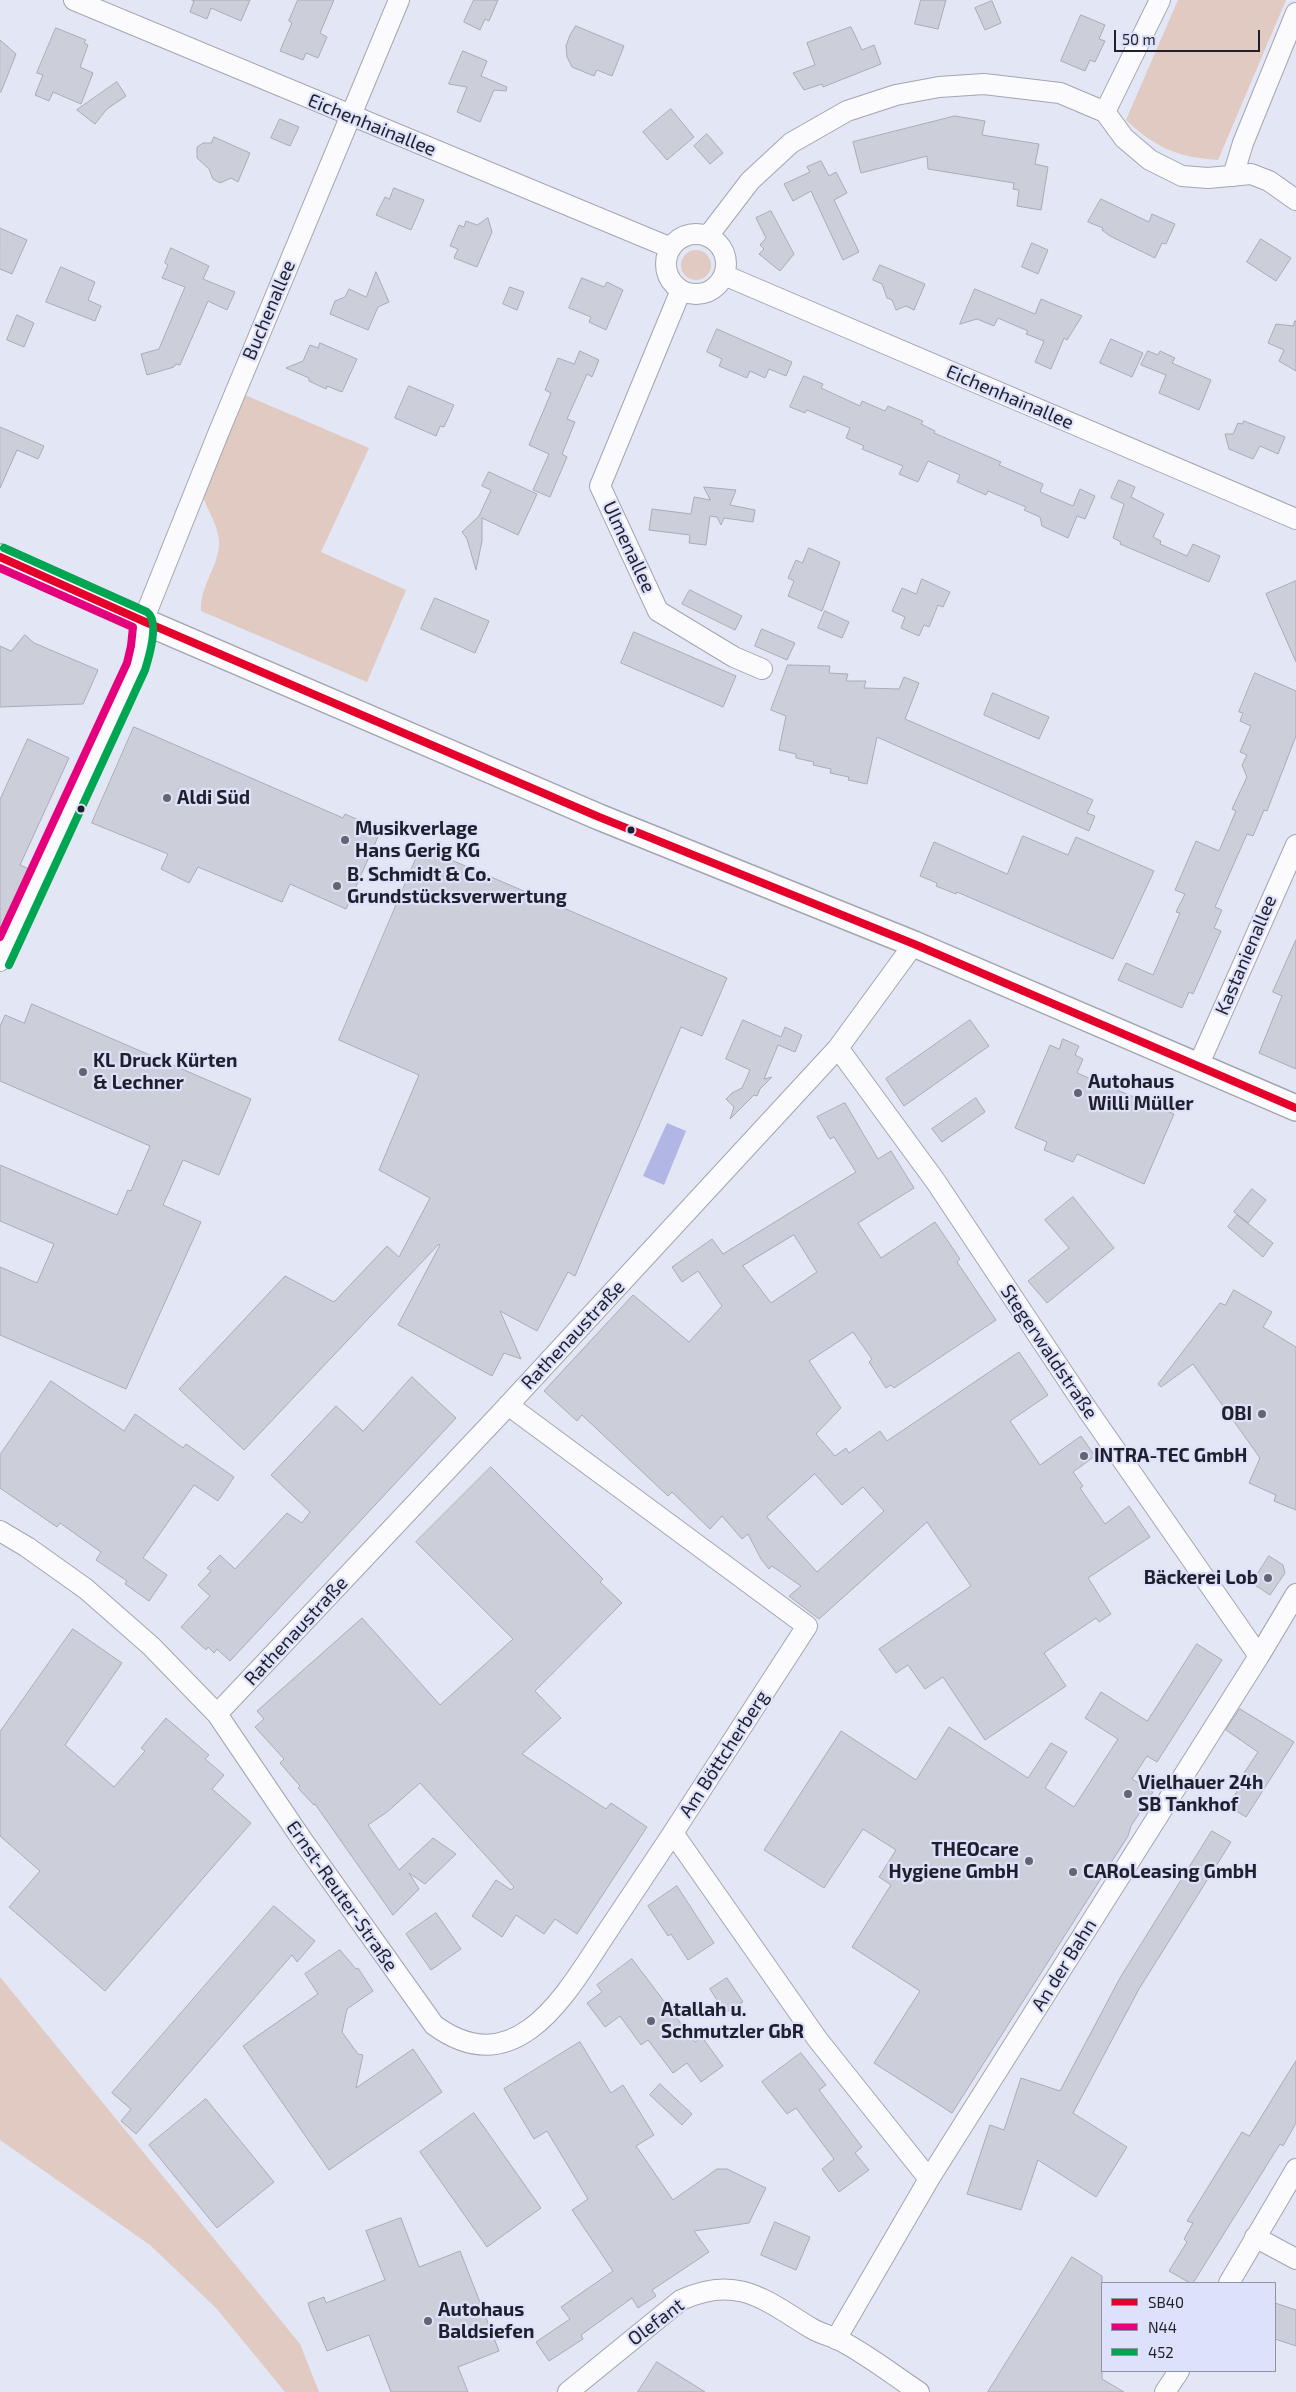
<!DOCTYPE html>
<html>
<head>
<meta charset="utf-8">
<style>
  body { margin:0 }
  #map { position:relative; width:1296px; height:2392px; overflow:hidden; background:#e3e6f4; font-family:"Exo 2",sans-serif }
  canvas { display:block }
  .legend { position:absolute; left:1101px; top:2282px; width:175px; height:90px; box-sizing:border-box; background:#dde1fa; border:1px solid #9194a7; margin:0; padding:6px 9px; list-style:none; font-size:15px; color:#1f202b }
  .legend li { display:flex; align-items:center; gap:10px; height:25px }
  .legend b { width:25px; border:1px solid #9194a7 }
  .scale { position:absolute; left:1114px; top:30px; width:146px; height:22px; box-sizing:border-box; border:2px solid #1f202b; border-top:0; padding-left:6px; font-size:15px; line-height:18px; white-space:nowrap; color:#1f202b; -webkit-text-stroke:4px #dde1fa; paint-order:stroke }
</style>
</head>
<body>
<div id="map">
<canvas width="1296" height="2392"></canvas>
<ul class="legend">
<li><b style="height:6px;background:#e4002b"></b>SB40</li>
<li><b style="height:6px;background:#e5007d"></b>N44</li>
<li><b style="height:6px;background:#00a651"></b>452</li>
</ul>
<div class="scale">50 m</div>
</div>
<script>
const g = document.querySelector('canvas').getContext('2d');
g.lineJoin = 'round';
function paint(path, color) {
  g.fillStyle = color;
  g.fill(path, 'evenodd');
}
function strokePath(path, color, width, dash) {
  g.strokeStyle = color;
  g.lineWidth = width;
  g.lineCap = dash ? 'butt' : 'round';
  g.setLineDash(dash || []);
  g.stroke(path);
}
function write(font, color, halo, rows, align = 'center') {
  g.font = font + ' "Exo 2",sans-serif';
  g.lineWidth = 4.5;
  g.setLineDash([]);
  g.textBaseline = 'middle';
  g.strokeStyle = halo;
  g.fillStyle = color;
  for (const [text, x, y, turn = 0] of rows) {
    g.save();
    g.translate(x, y);
    g.rotate((+turn || 0) * Math.PI / 180);
    g.textAlign = isNaN(turn) ? turn : align;
    if (halo) g.strokeText(text, 0, 0);
    g.fillText(text, 0, 0);
    g.restore();
  }
}
paint(new Path2D(`
  M1178 0H1286L1218 160C1177 157 1156 148 1126 120Z
  M681 265a15 15 0 1 1 30 0a15 15 0 1 1-30 0Z
  M245 395 369 448 321 552 406 590 367 682 201 611C200 587 216 570 219 547 221 529 207 510 202 494Z
  M0 1977 300 2344 319 2392H285L216 2308 150 2245 0 2140Z`), '#e0cac1');
paint(new Path2D(`
  M667 1123 686 1131 664 1185 643 1176Z`), '#b1b6e4');
const building = new Path2D(`
  M192 0H250L241 21 211 8 207 19 190 12 194 1Z
  M298 0H334L320 33 327 37 318 58 306 53 303 60 280 51 292 23 289 21Z
  M474 0H498L489 21 485 19 480 30 464 22Z
  M921 0H946L938 29 915 24Z
  M992 1 1001 23 985 30 975 8Z
  M1081 15 1105 25 1099 39 1105 41 1095 62 1090 60 1085 71 1061 61Z
  M576 26 624 46 612 76 597 70 594 76 572 67 567 57 566 46 570 35Z
  M851 27 862 50 874 45 881 64 823 87 822 84 804 90 793 73 815 65 807 43Z
  M56 28 86 40 84 43 88 45 80 67 93 73 81 104 53 92 49 101 35 95 43 75 37 73Z
  M0 40 16 54 1 92H0Z
  M463 51 487 61 481 76 507 87 506 91 494 90 480 122 457 112 467 87 449 84Z
  M117 82 126 96 107 109 95 124 77 110Z
  M671 109 694 137 667 160 643 132Z
  M955 116 985 121 982 135 1039 144 1035 164 1048 167 1041 210 1017 206 1019 190 1013 189 1014 183 928 169 927 156 861 173 853 142Z
  M280 119 299 127 290 146 271 138Z
  M707 134 723 153 710 164 694 146Z
  M214 137 250 153 238 182 231 178 220 183 213 179 209 169 197 158V147L203 143H211Z
  M821 161 829 176 836 172 847 193 834 200 859 252 843 260 811 191 793 201 784 184 810 172 807 167Z
  M394 188 424 200 411 230 376 215 385 197 389 199Z
  M1101 199 1149 222 1152 214 1175 224 1166 244 1162 243 1155 258 1110 236 1102 230 1103 228 1088 222Z
  M771 211 794 254 780 271 759 254 764 249 760 245 766 238 756 218Z
  M488 218 492 232 477 267 454 258 458 249 450 246 459 225 464 227 466 221 477 225Z
  M0 228 27 240 12 274 0 269Z
  M1261 239 1291 258 1276 281 1247 262Z
  M1032 243 1048 250 1038 274 1022 267Z
  M171 248 209 266 203 279 235 292 227 310 208 301 180 365 176 364 174 367 147 375 141 354 159 349 185 287 162 278 168 265 165 263Z
  M880 265 925 284 914 310 906 306 896 310 892 300 887 298 882 284 873 280Z
  M61 267 95 282 88 300 101 306 95 321 46 302Z
  M376 272 389 302 378 307 368 330 330 314 335 301 345 297 349 289 366 297Z
  M582 278 604 287 607 282 623 290 606 330 589 322 591 317 569 308Z
  M510 287 524 292 517 310 503 304Z
  M975 289 1035 314 1041 299 1082 316 1067 340 1064 338 1051 369 1035 362 1044 341 1026 334 1028 331 998 318 994 326 977 319 960 324Z
  M17 315 34 323 24 347 7 340Z
  M1295 321H1296V371L1279 361 1284 350 1268 343 1276 324 1293 326Z
  M717 329 792 362 786 376 769 369 765 378 750 371 747 378 719 366 722 359 707 352Z
  M1111 339 1143 353 1132 377 1100 363Z
  M320 343 357 359 342 392 327 386 326 389 309 381V378L286 368 303 361 310 345 318 348Z
  M580 351 599 360 592 377 587 374 567 419 575 422 562 454 567 457 550 497 533 490 549 454 529 445 551 393 545 390 558 358 574 364Z
  M1148 351 1158 355 1160 351 1175 358 1172 363 1211 380 1199 410 1159 393 1166 375 1141 365Z
  M804 376 823 384 821 388 860 406 862 401 885 411 888 406 923 421 921 424 935 431 934 433 1001 462 999 465 1043 484 1040 492 1073 506 1080 489 1095 496 1085 519 1077 516 1068 538 1042 526 1040 517 1024 510 1026 507 988 491 986 495 957 482 960 475 928 461 918 482 899 474 903 466 862 449 864 446 846 438 850 428 807 410 805 413 790 407Z
  M409 386 454 405 444 427 440 426 436 436 395 418Z
  M1244 421 1285 437 1278 454 1260 446 1253 459 1229 449 1225 434H1233L1238 423 1242 424Z
  M0 427 44 446 38 459 17 450 0 488Z
  M489 472 537 494 518 535 482 518V541L476 570 467 539 462 532 479 516 491 490 482 486Z
  M1119 480 1135 487 1131 497 1164 514 1153 537 1161 541 1160 544 1187 556 1193 544 1220 556 1209 582 1120 544 1121 542 1113 538 1124 504 1111 498Z
  M704 487 736 490 730 505 755 510 753 522 724 518 721 525 717 517 710 516 706 545 689 543 690 535 649 530 652 509 691 514 694 497 710 500Z
  M809 548 840 562 822 611 788 596 794 581 788 578 796 560 802 563Z
  M922 579 950 592 943 607 938 605 929 627 924 625 919 636 901 628 905 617 892 611 902 588 916 594Z
  M1296 581V662L1266 594Z
  M690 590 742 616 735 630 682 604Z
  M435 598 489 621 475 653 421 629Z
  M825 611 849 622 842 638 818 628Z
  M762 629 795 643 787 660 755 646Z
  M634 632 736 676 723 707 621 663Z
  M25 635 34 643 98 670 83 704 0 707V646L11 651Z
  M788 665 830 666 829 673 848 674 846 681H866L864 688 899 689 904 677 919 683 905 719 1093 800 1087 813 1095 816 1089 831 877 737 867 784 848 780 849 777 830 773 831 769 813 765 814 762 796 758V754L779 750 786 716 771 710Z
  M1255 673 1296 691V736L1267 811 1264 810 1253 836 1247 834 1215 907 1222 910 1214 928 1221 931 1193 994 1189 992 1182 1008 1118 980 1126 963 1153 975 1180 913 1176 912 1185 894 1175 890 1196 841 1219 851 1236 811 1232 809 1247 777 1242 765 1247 755 1240 752 1251 726 1240 721 1243 713 1239 712Z
  M993 693 1049 717 1039 739 984 715Z
  M134 727 343 818 345 814 381 830 346 909 290 884 282 902 198 867 189 883 161 869 168 854 92 823Z
  M28 739 69 758 20 865 29 869 0 933V800Z
  M1023 836 1068 855 1076 837 1154 871 1113 959 957 892 956 894 936 886 937 883 920 876 934 842 1007 874Z
  M421 847 727 978 702 1036 681 1027 575 1276 568 1272 537 1331 500 1311 521 1359 504 1353 492 1376 398 1325 440 1245 439 1244 244 1450 179 1389 285 1276 334 1302 387 1246 399 1257 430 1198 379 1170 419 1075 339 1040Z
  M1296 940V1069L1259 1053 1282 996 1273 992Z
  M32 1004 251 1099 219 1175 183 1160 163 1205 201 1222 126 1389 0 1335V1267L37 1283 54 1244 0 1221V1165L117 1215 128 1190 131 1191 150 1146 0 1081V1026L5 1015 24 1023Z
  M743 1020 781 1037 785 1027 802 1035 795 1052 778 1045 764 1079 772 1077 760 1089 757 1096 754 1095 730 1119 734 1107 726 1099 732 1093 742 1088 750 1070 726 1059Z
  M970 1020 989 1046 904 1106 886 1079Z
  M1063 1039 1079 1046 1075 1055 1083 1059 1077 1073 1174 1114 1144 1184 1077 1154 1073 1162 1044 1150 1047 1142 1015 1128 1050 1045 1059 1049Z
  M976 1098 985 1112 942 1142 932 1129Z
  M845 1103 878 1159 891 1151 914 1188 858 1223 881 1258 935 1222 960 1259 957 1262 996 1320 894 1388 891 1385 886 1388 869 1362 872 1359 853 1332 809 1361 841 1408 816 1434 835 1456 846 1448 849 1453 880 1431 887 1441 1019 1352 1048 1395 1010 1421 1040 1465 1081 1436 1095 1456 1073 1472 1083 1486 1080 1488 1105 1524 1129 1506 1150 1537 1088 1578 1111 1614 1099 1622 1096 1618 1044 1653 1066 1686 985 1740 943 1677 925 1689 908 1665 896 1673 879 1649 971 1586 927 1522 819 1619 789 1596 801 1586 772 1566 769 1569 761 1559 748 1534 742 1539 722 1516 710 1529 672 1492 668 1496 582 1415 577 1421 544 1391 633 1295 689 1342 722 1306 698 1271 682 1282 672 1267 712 1239 723 1254 856 1172 834 1137 830 1139 817 1117ZM794 1235 817 1272 771 1303 743 1266ZM815 1474 842 1505 863 1487 884 1511 817 1572 767 1517Z
  M1252 1189 1266 1200 1248 1223 1234 1212Z
  M1073 1197 1114 1248 1047 1303 1028 1281 1069 1248 1045 1220Z
  M1237 1215 1273 1243 1263 1257 1228 1227Z
  M1234 1290 1272 1312 1263 1327 1296 1347V1510L1274 1501 1276 1495 1249 1483 1260 1458 1193 1364 1161 1387 1158 1384 1220 1303 1225 1305Z
  M412 1377 456 1418 230 1661 217 1649 214 1653 208 1647 206 1650 181 1627 210 1596 198 1585 211 1571 207 1568 220 1555 235 1569 287 1513 302 1523 310 1512 271 1475 336 1406 363 1431Z
  M51 1381 124 1431 135 1414 183 1448 186 1444 234 1477 218 1501 194 1485 143 1558 167 1575 149 1601 125 1584 127 1581 96 1560 101 1552 60 1523 57 1527 0 1488V1455Z
  M491 1467 603 1579 600 1582 622 1603 535 1691 561 1718 522 1754 606 1809 611 1803 647 1827 577 1934 555 1919 544 1934 516 1915 502 1937 472 1916 496 1880 511 1890 514 1887 420 1783 387 1812 368 1825 399 1870 433 1838 456 1854 425 1884 409 1873 419 1889 393 1915 315 1804 314 1805 298 1788 300 1786 280 1763 284 1759 255 1727 264 1719 257 1711 362 1618 440 1705 513 1639 416 1542Z
  M1269 1556 1283 1565 1285 1573 1270 1595 1252 1583Z
  M73 1629 122 1663 65 1745 114 1787 145 1751 141 1748 166 1718 209 1755 205 1759 224 1775 212 1789 251 1823 105 1991 9 1907 40 1871 0 1836V1732Z
  M1197 1644 1222 1660 1157 1762 1147 1756 1132 1779 1153 1792 1131 1826 1128 1836 952 2113 874 2063 920 1991 852 1947 891 1885 879 1877 896 1850 863 1829 824 1888 764 1850 841 1731 916 1780 949 1727 1028 1778 1051 1743 1067 1752 1045 1788 1074 1807 1118 1739 1085 1718 1101 1692 1147 1721Z
  M1240 1709 1294 1742 1246 1817 1228 1806 1245 1778 1242 1776 1258 1752 1226 1730Z
  M1212 1831 1231 1842 1139 1989 1073 2113 1127 2147 1096 2197 1038 2160 1021 2210 967 2194 990 2125 1004 2130 1021 2078 1060 2091 1120 1978Z
  M677 1886 714 1943 688 1960 671 1934 668 1936 648 1906Z
  M274 1906 315 1941 297 1962 292 1955 136 2134 121 2121 131 2109 112 2093Z
  M436 1913 461 1949 431 1970 406 1934Z
  M340 1950 356 1969 358 1968 373 1991 347 2009 342 2032 358 2054 363 2055 356 2088 413 2049 442 2092 329 2170 243 2046 318 1994 305 1974Z
  M632 1959 695 2042 702 2037 723 2066 701 2082 687 2063 673 2073 648 2040 641 2045 620 2016 605 2027 587 2003 602 1992 597 1985Z
  M727 1978 743 2002 725 2013 710 1989Z
  M580 2042 611 2093 623 2085 654 2135 636 2146 673 2200 717 2169H727L766 2188 749 2223 694 2231 709 2252 652 2290 656 2296 638 2308 632 2298 581 2335 583 2339 549 2361 536 2342 570 2319 561 2307 613 2271 572 2210 588 2199 547 2131 534 2139 504 2089Z
  M801 2053 826 2085 819 2090 862 2147 855 2153 869 2170 839 2192 822 2169 834 2159 796 2108 787 2114 762 2082Z
  M1296 2061V2123L1283 2146 1280 2144 1193 2283H1190L1169 2271 1187 2242 1184 2239 1193 2223 1187 2221 1242 2132 1249 2136Z
  M660 2084 692 2114 682 2125 650 2095Z
  M206 2099 274 2182 217 2228 149 2145Z
  M474 2113 541 2208 487 2247 420 2152Z
  M401 2218 419 2267 460 2251 499 2351 458 2367 468 2392H391L369 2335 327 2351 310 2310 308 2303 324 2297 326 2303 385 2280 366 2231Z
  M775 2222 810 2237 796 2270 761 2255Z
  M1072 2257 1102 2276V2379L1124 2392H988Z
  M1275 2303 1296 2310V2346L1275 2339Z
  M657 2362 705 2392H638Z`);
paint(building, '#ccceda');
strokePath(building, '#a9abb6', 1);
const minor = new Path2D(`
  M74 0 671 248
  M1105 112 1160 0
  M1233 176 1243 143 1296 13
  M666 264a30 30 0 1 1 60 0a30 30 0 1 1-60 0Z
  M708 236 750 181 791 143 847 111 896 95 939 87 984 84 1060 93 1105 112 1124 138 1150 160 1182 176 1208 178 1251 174 1269 181 1296 200
  M724 275 1296 519
  M681 290 600 486 658 611 734 657 762 669
  M0 961 136 666 141 648 143 621 218 434 399 0
  M838 1048 936 1182 1089 1412 1259 1656
  M1198 1066 1296 845
  M508 1405 807 1626 673 1833 818 2040 929 2179
  M0 1531 27 1547 86 1589 151 1646 217 1714 303 1841 434 2025C516 2085 566 1994 605 1935 628 1901 650 1867 673 1833
  M217 1714 500 1414 838 1048 914 944
  M1255 2237 1296 2259
  M1229 2283 1296 2169
  M836 2339 929 2179 1259 1656 1296 1594
  M568 2392 681 2300C737 2274 765 2300 811 2328 819 2333 827 2335 835 2338 863 2351 893 2375 919 2392
  M1165 2392 1179 2371`);
const major = new Path2D(`
  M0 557 143 621 599 817 914 944 1296 1108`);
strokePath(minor, '#a3a5b0', 22);
strokePath(major, '#a3a5b0', 28);
strokePath(minor, '#fbfbfd', 20);
strokePath(major, '#fbfbfd', 25);
strokePath(new Path2D(`
  M0 557 143 621 599 817 914 944 1296 1108`), '#e4002b', 8);
strokePath(new Path2D(`
  M0 568 133 627 131 646 127 663 0 937`), '#e5007d', 8);
strokePath(new Path2D(`
  M4 548 147 612C160 621 149 657 145 670L9 965`), '#00a651', 8);
for (const [x, y, r, color] of [
  [167,798,5,"#646571"],
  [81,809,4.5,"#1f202b"],
  [631,830,4.5,"#1f202b"],
  [345,840,5,"#646571"],
  [337,886,5,"#646571"],
  [83,1072,5,"#646571"],
  [1078,1093,5,"#646571"],
  [1262,1414,5,"#646571"],
  [1084,1456,5,"#646571"],
  [1268,1578,5,"#646571"],
  [1128,1794,5,"#646571"],
  [1029,1861,5,"#646571"],
  [1073,1872,5,"#646571"],
  [651,2021,5,"#646571"],
  [428,2321,5,"#646571"]
]) {
  const dot = new Path2D();
  dot.arc(x, y, r, 0, 2 * Math.PI);
  g.fillStyle = color;
  g.fill(dot);
  strokePath(dot, '#dde1fa', 2);
}
write('19px', '#1f202b', '#dde1fa', [
  ["Eichenhainallee",372,125,22],
  ["Buchenallee",269,310,-67],
  ["Eichenhainallee",1010,397,23],
  ["Ulmenallee",629,547,65],
  ["Kastanienallee",1246,955,-67],
  ["Rathenaustraße",573,1335,-47],
  ["Stegerwaldstraße",1049,1352,56],
  ["Rathenaustraße",296,1631,-47],
  ["Am Böttcherberg",724,1754,-57],
  ["Ernst-Reuter-Straße",342,1896,55],
  ["An der Bahn",1064,1965,-58],
  ["Olefant",656,2322,-37]
]);
write('bold 19px', '#1f202b', '#dde1fa', [
  ["Aldi Süd",177,798],
  ["Musikverlage",355,829],
  ["Hans Gerig KG",355,851],
  ["B. Schmidt & Co.",347,875],
  ["Grundstücksverwertung",347,897],
  ["KL Druck Kürten",93,1061],
  ["& Lechner",93,1083],
  ["Autohaus",1088,1082],
  ["Willi Müller",1088,1104],
  ["OBI",1252,1414,"right"],
  ["INTRA-TEC GmbH",1094,1456],
  ["Bäckerei Lob",1258,1578,"right"],
  ["Vielhauer 24h",1138,1783],
  ["SB Tankhof",1138,1805],
  ["THEOcare",1019,1850,"right"],
  ["Hygiene GmbH",1019,1872,"right"],
  ["CARoLeasing GmbH",1083,1872],
  ["Atallah u.",661,2010],
  ["Schmutzler GbR",661,2032],
  ["Autohaus",438,2310],
  ["Baldsiefen",438,2332]
], 'left');
</script>
</body>
</html>
